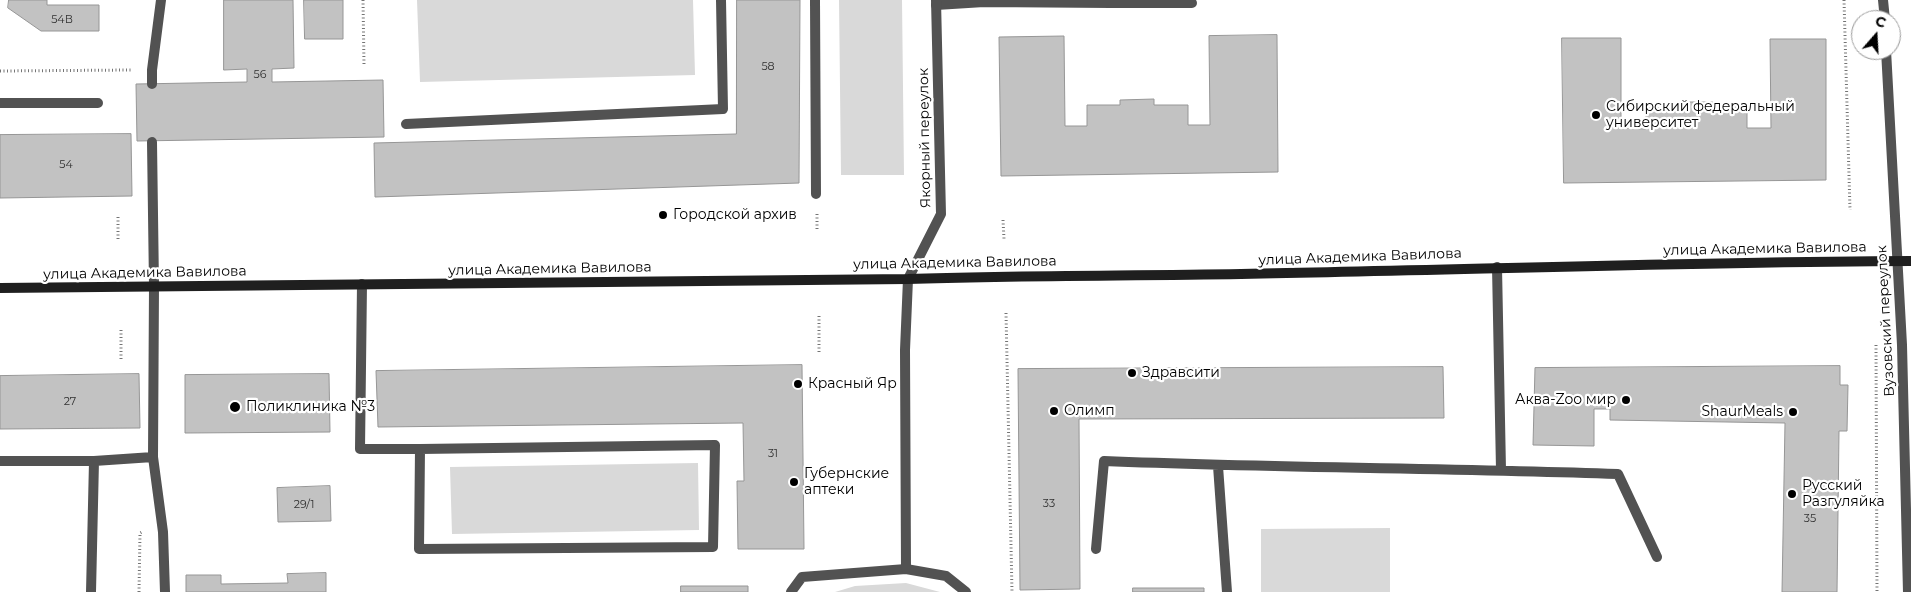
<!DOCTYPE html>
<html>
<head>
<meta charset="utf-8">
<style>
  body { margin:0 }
  #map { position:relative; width:1911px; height:592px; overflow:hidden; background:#fff; font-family:Montserrat,sans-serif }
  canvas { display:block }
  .north { position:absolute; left:1851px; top:10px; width:50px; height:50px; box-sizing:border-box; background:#fff; border:1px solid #999; border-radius:50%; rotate:19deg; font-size:14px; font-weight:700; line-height:20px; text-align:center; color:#000 }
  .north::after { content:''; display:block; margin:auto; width:18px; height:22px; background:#000; clip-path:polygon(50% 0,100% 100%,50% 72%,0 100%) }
</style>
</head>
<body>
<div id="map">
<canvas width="1911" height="592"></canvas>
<div class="north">С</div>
</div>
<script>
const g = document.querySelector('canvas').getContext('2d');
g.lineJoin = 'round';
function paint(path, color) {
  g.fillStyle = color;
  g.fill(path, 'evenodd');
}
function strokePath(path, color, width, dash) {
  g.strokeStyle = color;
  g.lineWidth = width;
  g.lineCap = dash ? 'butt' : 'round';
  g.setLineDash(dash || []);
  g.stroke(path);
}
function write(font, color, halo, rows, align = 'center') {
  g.font = font + ' Montserrat,sans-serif';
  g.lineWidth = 4.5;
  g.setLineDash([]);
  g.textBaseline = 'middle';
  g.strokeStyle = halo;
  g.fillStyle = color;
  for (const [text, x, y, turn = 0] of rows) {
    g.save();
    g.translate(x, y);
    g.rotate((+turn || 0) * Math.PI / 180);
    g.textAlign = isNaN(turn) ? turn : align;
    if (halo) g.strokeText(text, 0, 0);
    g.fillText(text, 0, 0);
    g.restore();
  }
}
paint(new Path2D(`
  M417 0H693L695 75 420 82Z
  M839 0H902L904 175H841Z
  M698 463 699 530 452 534 450 467Z
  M1390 528V592H1261V529Z
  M906 583 940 592H835L855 586Z`), '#d9d9d9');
const building = new Path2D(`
  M9 0H47V5H99V31H41L8 8Z
  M224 0H293L294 68 272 69V82L383 80 384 137 137 141 136 84 247 82V69L224 70Z
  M304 0H343V39H305Z
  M737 0H800L799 183 375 197 374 143 736 134Z
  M1277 35 1278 172 1001 176 999 37 1064 36 1065 126H1087V105H1120V100L1154 99V105H1188V125H1210L1209 36Z
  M1562 38H1621V128L1646 129V108H1679V102H1714L1713 107H1747V128H1771L1770 39H1826V180L1564 183Z
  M131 134 132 196 0 198V135Z
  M802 365 804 549H738L737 481H744L743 423 378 427 376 371Z
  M1840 366V385H1848L1847 431H1839L1837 592H1782L1785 423 1610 420V409H1594V446L1533 445 1535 368Z
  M1443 367 1444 418 1079 419 1080 589 1020 590 1018 369Z
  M139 374 140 428 0 429V376Z
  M329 374 330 432 185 433V375Z
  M330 486 331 521 278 522 277 488Z
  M326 573V592H186V575H221V584L288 583 287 574Z
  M681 586H748V592H681Z
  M1133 588H1204V592H1133Z`);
paint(building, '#c2c2c2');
strokePath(building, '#969696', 1);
strokePath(new Path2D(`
  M363 0 364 65
  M1844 0 1850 210
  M0 71 131 70
  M817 214V230
  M1003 220 1004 239
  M118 239V216
  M1006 313 1012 592
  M819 316V352
  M121 330V359
  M1876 345 1877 592
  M139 592 140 533 142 532`), '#747474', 3, [1, 2.5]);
strokePath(new Path2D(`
  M815 0 816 194
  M1111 3H1192
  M936 5 984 2 1111 3 1110 0
  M152 84V70L161 0
  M0 103H98
  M406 124 723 109 721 0
  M1497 267 1501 470
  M362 284 360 449H420L715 445 713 547 419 549 420 449
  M153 457 163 532 165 592
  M0 461H94
  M1218 466 1227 592
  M1096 549 1104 461C1276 468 1447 468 1618 474L1657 557
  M91 592 94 461 153 457 154 286 152 142
  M791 592 802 577 906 569 946 576 966 592`), '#525252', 10);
strokePath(new Path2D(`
  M1883 0 1885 20
  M1886 50 1902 345 1908 592
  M906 569 905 350 908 279 941 214 936 0`), '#525252', 10);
strokePath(new Path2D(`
  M0 288 908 279C1019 275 1130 276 1241 274 1464 270 1688 262 1911 261`), '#1f1f1f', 10);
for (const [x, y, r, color] of [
  [1596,115,5,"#000"],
  [663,215,5,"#000"],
  [1132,373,5,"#000"],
  [798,384,5,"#000"],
  [1626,400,5,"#000"],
  [235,407,6,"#000"],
  [1054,411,5,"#000"],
  [1793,412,5,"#000"],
  [794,482,5,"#000"],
  [1792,494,5,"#000"]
]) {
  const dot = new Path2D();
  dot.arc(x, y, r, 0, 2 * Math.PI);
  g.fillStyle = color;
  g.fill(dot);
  strokePath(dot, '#fff', 2);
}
write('11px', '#303030', null, [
  ["54В",62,20],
  ["58",768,67],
  ["56",260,75],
  ["54",66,165],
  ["27",70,402],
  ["31",773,454],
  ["33",1049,504],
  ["29/1",304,505],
  ["35",1810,519]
]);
write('14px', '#000', '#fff', [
  ["Сибирский федеральный",1606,107],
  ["университет",1606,123],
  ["Городской архив",673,215],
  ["Здравсити",1142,373],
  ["Красный Яр",808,384],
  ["Аква-Zoo мир",1616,400,"right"],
  ["Поликлиника №3",246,407],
  ["Олимп",1064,411],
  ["ShаurMeals",1783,412,"right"],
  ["Губернские",804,474],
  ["аптеки",804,490],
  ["Русский",1802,486],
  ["Разгуляйка",1802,502]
], 'left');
write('14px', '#000', '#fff', [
  ["Якорный переулок",925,138,-91],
  ["улица Академика Вавилова",1765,249,-1],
  ["улица Академика Вавилова",1360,257,-2],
  ["улица Академика Вавилова",955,263,-1],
  ["улица Академика Вавилова",550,269,-1],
  ["улица Академика Вавилова",145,273,-1],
  ["Вузовский переулок",1886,321,-93]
]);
</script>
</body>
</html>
